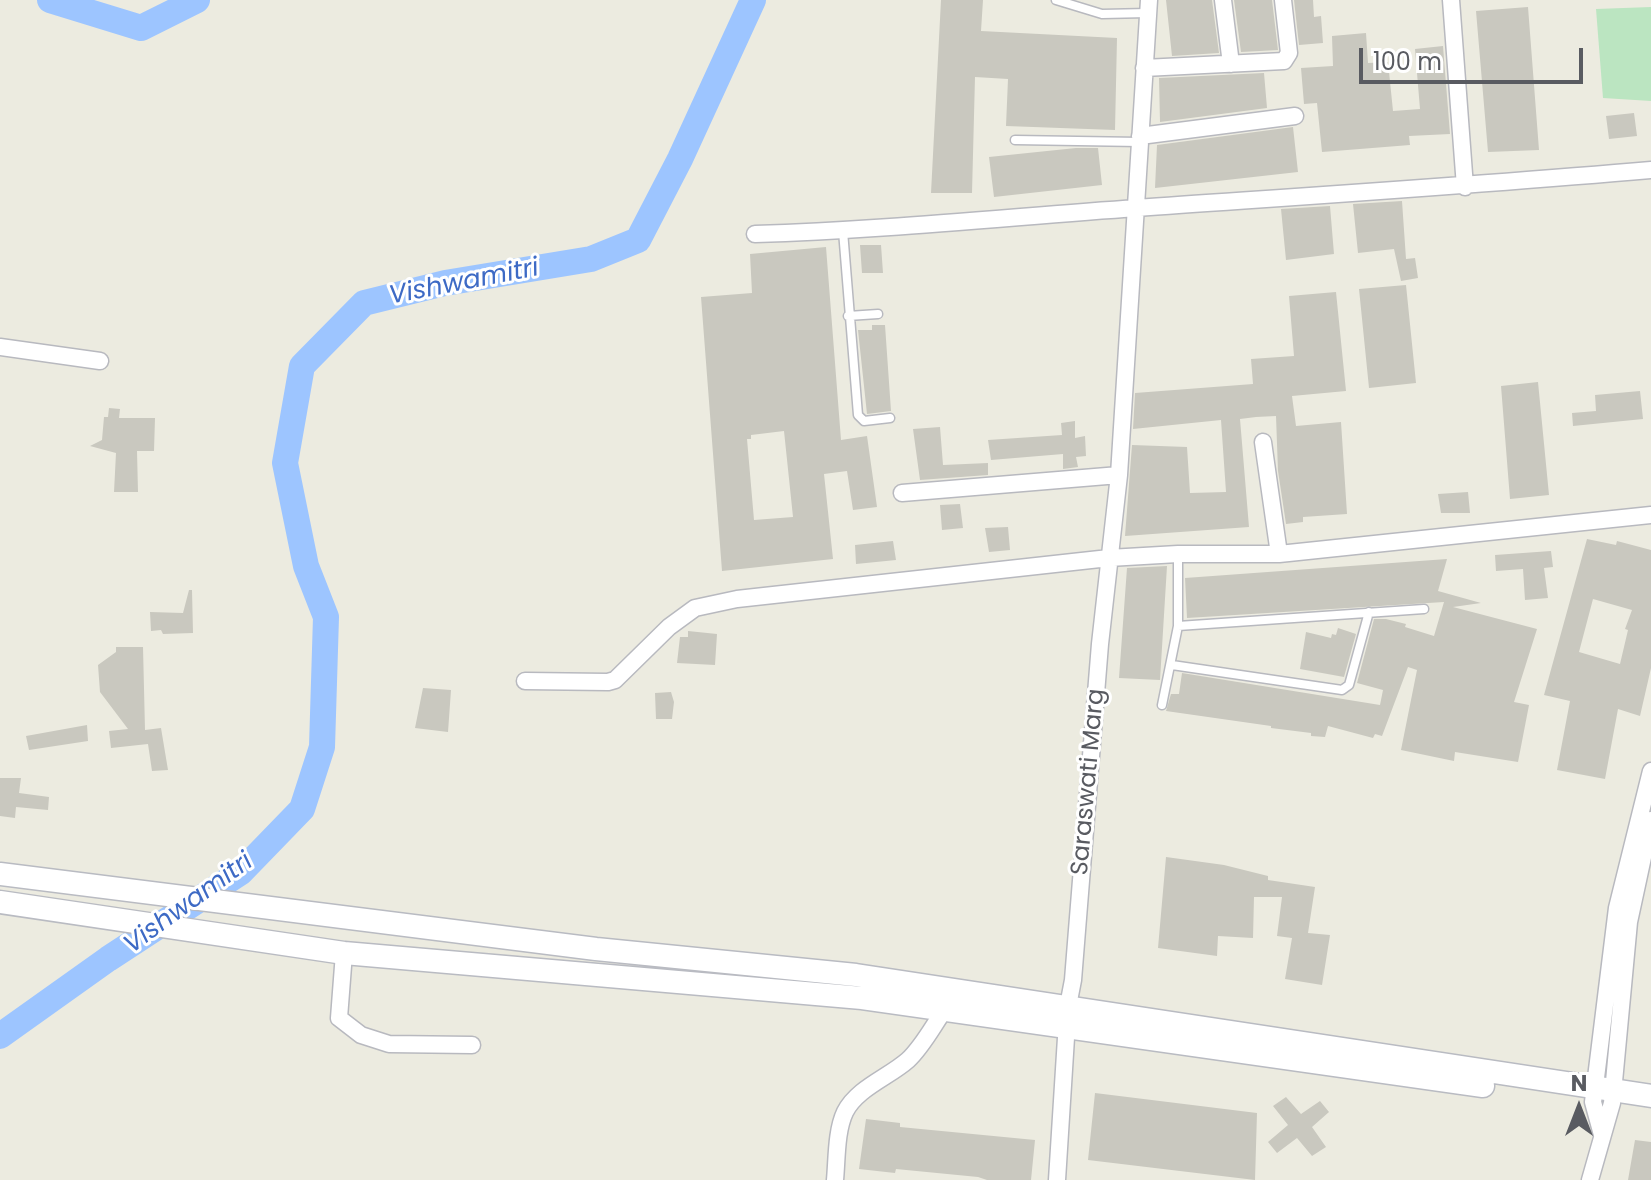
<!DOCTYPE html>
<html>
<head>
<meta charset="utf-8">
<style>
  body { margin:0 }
  #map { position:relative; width:1651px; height:1180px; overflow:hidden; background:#ecebe0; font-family:Poppins,sans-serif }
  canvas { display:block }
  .north { position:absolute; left:1539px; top:1068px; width:80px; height:80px; -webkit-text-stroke:6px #fff; paint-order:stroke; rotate:0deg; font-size:22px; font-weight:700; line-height:32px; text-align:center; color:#595b61 }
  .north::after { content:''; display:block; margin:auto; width:28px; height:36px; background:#595b61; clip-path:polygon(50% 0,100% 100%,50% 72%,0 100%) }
  .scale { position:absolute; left:1359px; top:48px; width:224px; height:36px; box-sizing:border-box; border:4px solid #595b61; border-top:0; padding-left:10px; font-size:24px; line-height:28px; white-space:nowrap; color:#595b61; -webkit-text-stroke:6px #fff; paint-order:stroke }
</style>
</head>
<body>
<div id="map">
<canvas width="1651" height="1180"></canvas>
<div class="north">N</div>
<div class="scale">100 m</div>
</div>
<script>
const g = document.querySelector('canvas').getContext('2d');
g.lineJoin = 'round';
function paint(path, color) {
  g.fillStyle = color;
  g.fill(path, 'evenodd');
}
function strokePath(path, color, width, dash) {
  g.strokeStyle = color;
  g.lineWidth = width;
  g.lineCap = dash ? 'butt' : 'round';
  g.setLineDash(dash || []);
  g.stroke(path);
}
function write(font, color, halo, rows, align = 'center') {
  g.font = font + ' Poppins,sans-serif';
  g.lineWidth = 6;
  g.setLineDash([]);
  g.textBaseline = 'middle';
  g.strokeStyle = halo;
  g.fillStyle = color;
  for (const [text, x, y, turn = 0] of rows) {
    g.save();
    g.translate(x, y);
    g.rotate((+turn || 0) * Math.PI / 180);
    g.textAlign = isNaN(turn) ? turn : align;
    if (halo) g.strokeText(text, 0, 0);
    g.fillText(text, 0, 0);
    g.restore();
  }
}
paint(new Path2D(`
  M1651 7V101L1603 98 1596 9Z`), '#bbe5c1');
strokePath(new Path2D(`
  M50 0 141 28 197 0
  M0 1036 108 959 241 872 302 809 322 747 326 617 306 566 285 463 302 366 364 303 445 283 591 259 638 240 680 159 753 0`), '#9dc5ff', 26);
paint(new Path2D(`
  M941 0H983L981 31 1117 38 1115 130 1006 126 1008 79 975 77 972 193H931Z
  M1166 0H1212L1219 53 1172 56Z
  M1234 0H1272L1278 50 1241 52Z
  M1294 0H1313L1314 17 1321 16 1323 43 1299 45Z
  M1528 7 1539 150 1488 152 1476 11Z
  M1366 33 1368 63 1388 62 1393 111 1420 109 1415 49 1443 46 1450 134 1409 136 1410 145 1322 152 1317 103 1304 104 1301 68 1333 66 1332 36Z
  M1264 73 1267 108 1160 122 1159 78Z
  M1634 113 1637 136 1609 139 1606 116Z
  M1293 127 1298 172 1155 188 1157 145Z
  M1076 148H1098L1102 185 994 197 989 157Z
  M1402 201 1406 259 1415 258 1418 278 1401 281 1394 249 1358 253 1353 204Z
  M1330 206 1334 254 1286 260 1281 209Z
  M860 245H881L883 273H862Z
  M826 247 841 440 867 436 877 507 853 510 847 471 824 474 833 559 722 571 701 297 752 293 750 254ZM784 431 793 517 754 520 747 439H751V435Z
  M1406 285 1416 383 1369 388 1359 289Z
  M1336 292 1346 391 1292 396 1296 426 1341 422 1347 514 1303 517V522L1286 524 1278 471 1276 416 1256 417 1240 419 1249 527 1125 536 1132 445 1187 447 1190 493 1226 492 1221 420 1133 429 1135 393 1253 384 1251 359 1294 356 1289 296Z
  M872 325H885L891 411 867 414 858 330H872Z
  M1538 382 1549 495 1510 499 1501 386Z
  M1640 391 1643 419 1573 426 1572 413 1596 411 1595 395Z
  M109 408 120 409 119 418H155L154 451H137L138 492H114L116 453 90 446 102 440 104 417H108Z
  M1075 421V438L1085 436 1086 456 1076 457 1078 467 1063 469V454L991 460 988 440 1062 435 1061 423Z
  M940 427 943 465 988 463V475L920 480 913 429Z
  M1468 492 1470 513H1441L1438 494Z
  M960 504 963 528 942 530 940 505Z
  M1008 527 1010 550 989 552 985 528Z
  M1587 539 1616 545 1617 541 1651 550V668L1640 716 1618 709 1605 779 1557 770 1570 701 1544 695ZM1593 599 1632 610 1625 629 1628 630 1620 664 1579 652Z
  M893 541 896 560 856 564 855 545Z
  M1551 551 1553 567 1544 568 1548 598 1525 600 1523 569 1496 571 1495 555Z
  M1447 559 1438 591 1481 603 1453 607 1537 629 1514 702 1529 705 1518 762 1455 752 1454 761 1401 750 1417 670 1408 667 1382 736 1375 734 1373 738 1328 726 1325 737 1311 736V733L1271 728V726L1166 711 1171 694H1179L1182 673 1380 705 1383 690 1357 683 1374 619H1386L1406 624 1405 627 1434 636 1444 602 1187 618 1185 578Z
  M1167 566 1160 680 1119 678 1127 568Z
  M189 590H192L193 633 163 634 161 630 151 631 150 612 183 613Z
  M1338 628 1356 634 1344 677 1300 669 1306 632 1331 638 1332 634 1336 635Z
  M688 631 717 634 715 665 677 663 680 637H688Z
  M116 647H143L145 730 161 728 168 770 152 771 148 744 111 748 109 731 128 729 100 692 98 665 116 652Z
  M423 688 451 690 448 732 415 728Z
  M671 692 674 702 672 719H656L655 693Z
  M87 725 88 741 29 750 26 736Z
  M0 778H21L19 793 49 797 48 810 16 807 15 818 0 816Z
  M1166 857 1224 865 1268 876V880L1315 887 1308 933 1330 935 1322 985 1285 979 1292 938 1277 936 1282 897H1254L1253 938 1218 936 1217 956 1158 948Z
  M1095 1093 1257 1113 1255 1180 1088 1160Z
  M1286 1097 1301 1114 1320 1101 1329 1112 1312 1127 1326 1147 1312 1156 1297 1138 1277 1153 1268 1142 1288 1125 1273 1106Z
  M866 1119 900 1123V1127L1035 1140 1031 1180H987L978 1177 896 1169 895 1173 859 1169Z
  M1635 1140 1651 1142V1180H1628Z`), '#c9c8bf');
const service = new Path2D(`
  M1056 0 1102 14 1148 13
  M1015 140 1140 142
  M843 231 858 415 864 421 890 418
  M848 316 878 314
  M1178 626 1424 609
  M1172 665 1342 690 1349 685 1369 612
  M1162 705 1178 626V554`);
const minor = new Path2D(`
  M1223 0 1231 64
  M1451 0 1465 187
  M1144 68 1284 61 1289 53 1283 0
  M1140 136 1295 116
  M755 234C883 230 1009 217 1137 208 1308 196 1480 185 1651 170
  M0 347 100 361
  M1263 442 1279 554
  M902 493 1119 475
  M525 681 608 682 615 680 669 627 695 608 737 599 1109 558 1178 554H1279L1651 515
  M344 953 339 1018 361 1035 389 1044 472 1045
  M1602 1135 1593 1102 1617 908 1651 771
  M835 1180C837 1159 836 1131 845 1112 857 1088 889 1077 908 1060 923 1046 933 1026 945 1009
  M1057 1180 1068 1006 1073 980 1100 644 1119 475 1149 0
  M1590 1180 1612 1103 1629 922 1651 820`);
const secondary = new Path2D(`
  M0 874 596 949 856 975 1651 1096
  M0 902 344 953 862 998 1483 1086`);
strokePath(service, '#b8b9bf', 11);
strokePath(minor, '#b8b9bf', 19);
strokePath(secondary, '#b9bbc2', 25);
strokePath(service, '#fff', 8);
strokePath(minor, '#fff', 16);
strokePath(secondary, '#fff', 22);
write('24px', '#595b61', '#fff', [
  ["Saraswati Marg",1089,782,-85]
]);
write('italic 26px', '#3d6ac5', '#fff', [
  ["Vishwamitri",464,283,-11],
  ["Vishwamitri",189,904,-36]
]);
</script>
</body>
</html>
